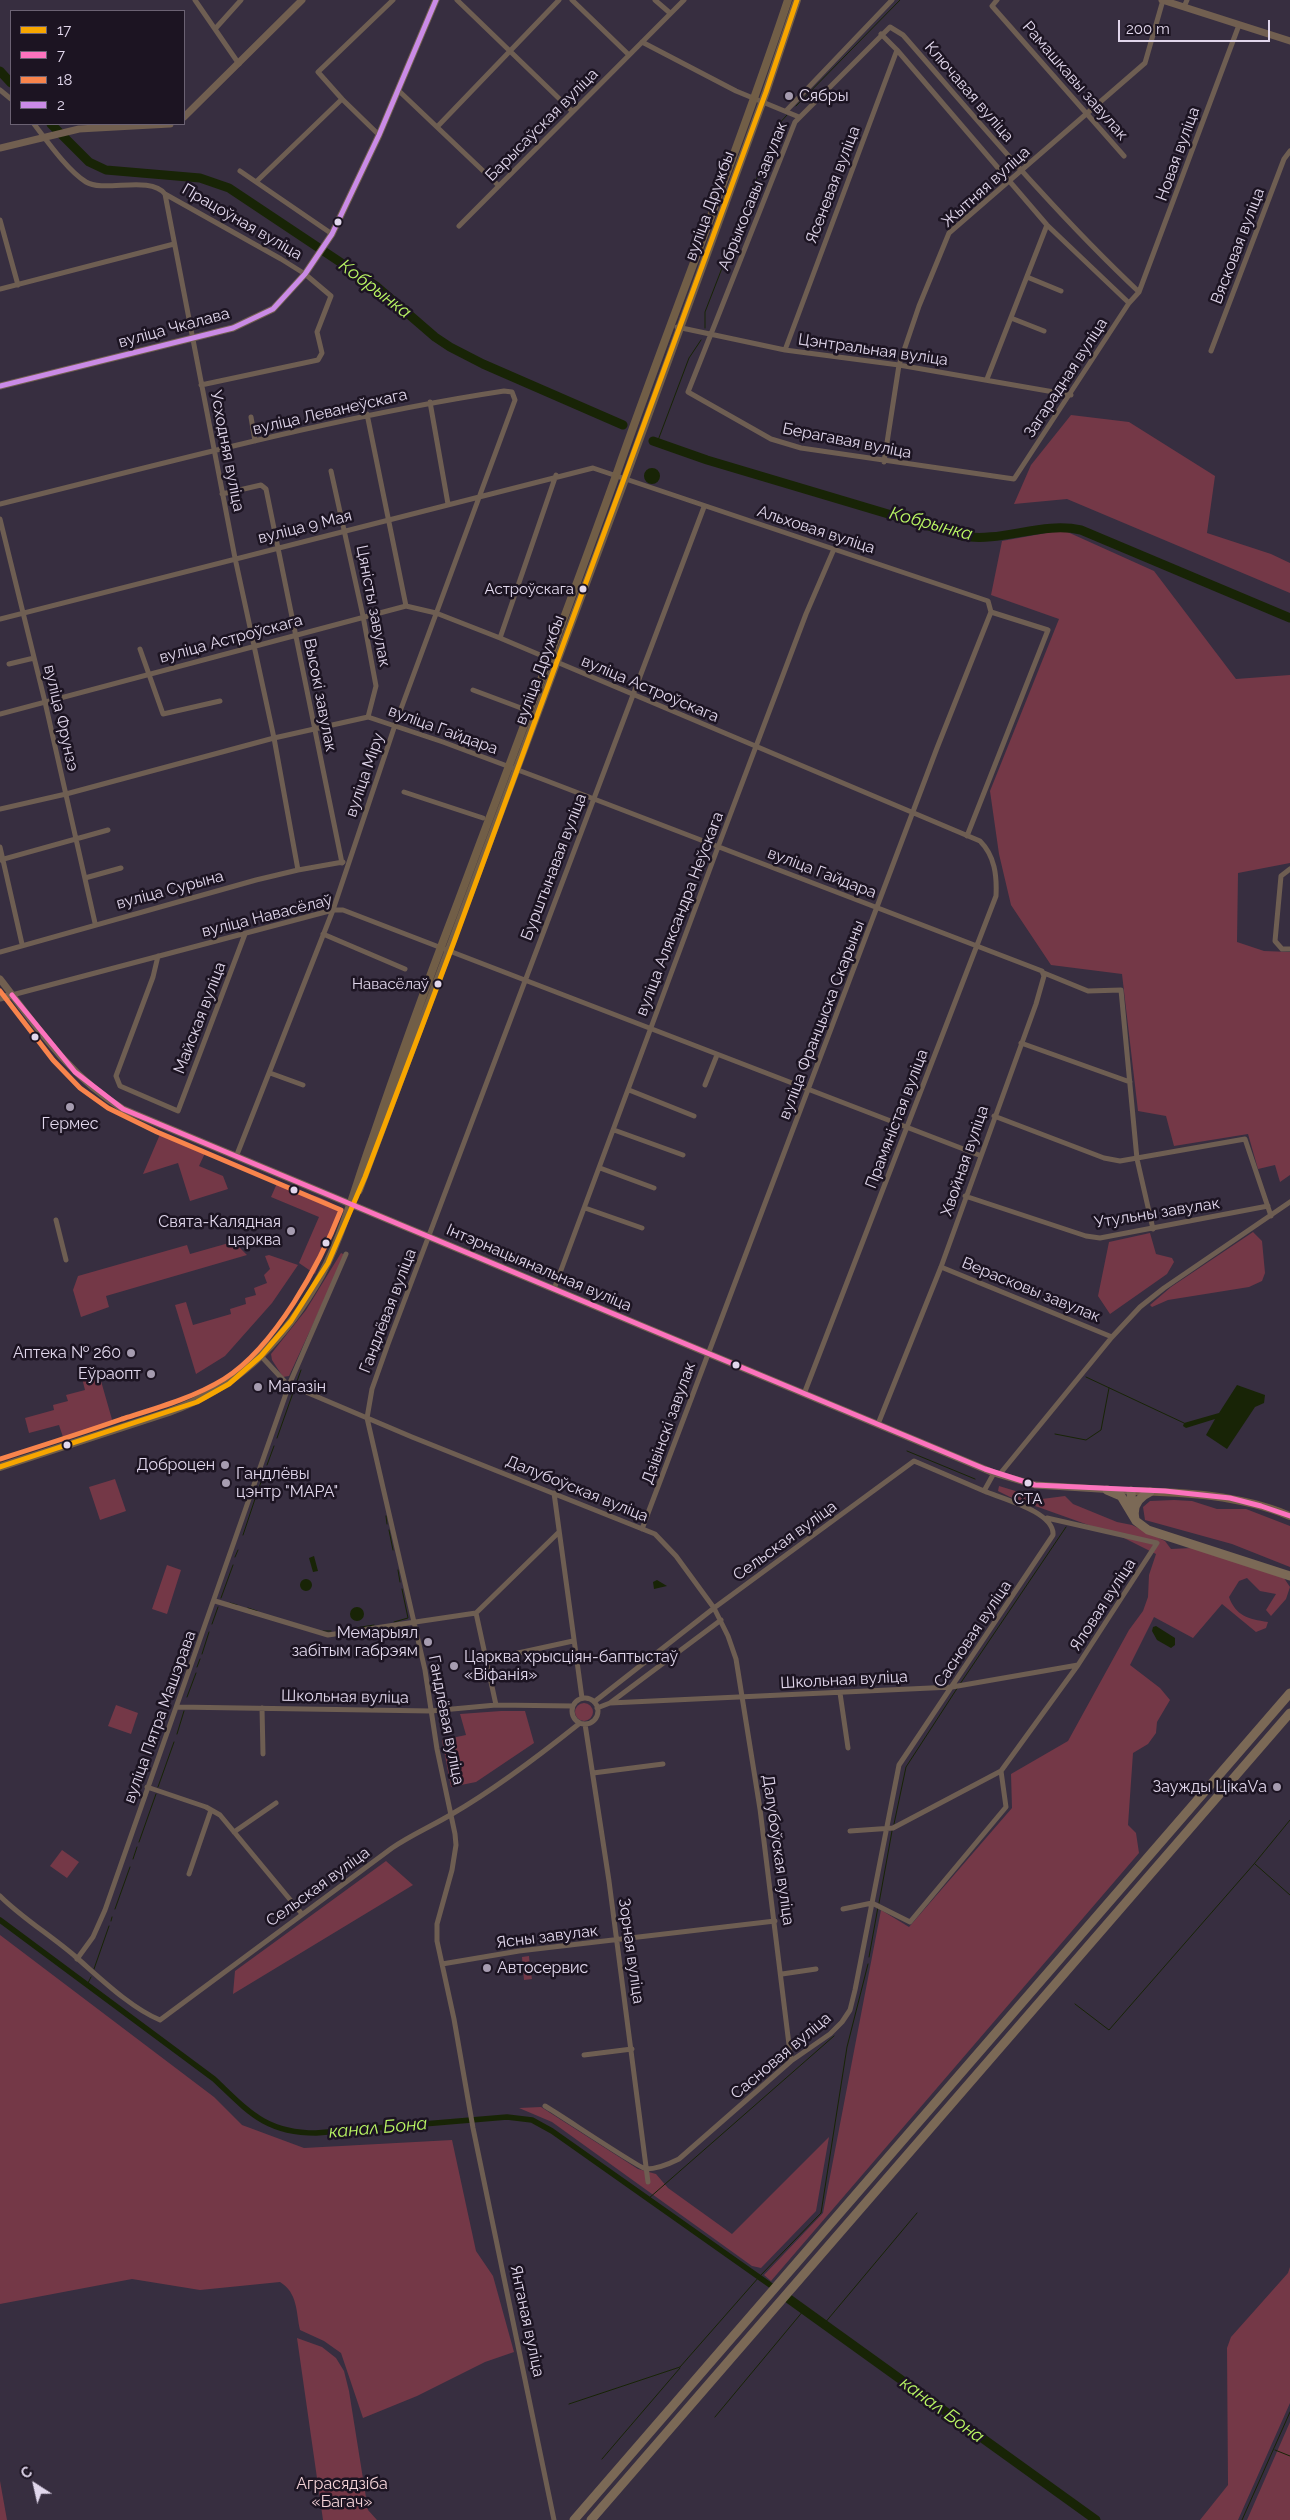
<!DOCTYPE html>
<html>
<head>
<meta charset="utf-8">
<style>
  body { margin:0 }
  #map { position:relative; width:1290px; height:2520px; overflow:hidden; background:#372e40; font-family:Raleway,sans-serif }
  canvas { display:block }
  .legend { position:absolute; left:10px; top:10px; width:175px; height:115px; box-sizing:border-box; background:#1c1422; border:1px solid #6b6273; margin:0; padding:6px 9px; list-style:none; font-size:15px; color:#e1d7ec }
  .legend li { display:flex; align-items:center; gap:10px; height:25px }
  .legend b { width:25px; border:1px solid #6b6273 }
  .north { position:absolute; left:10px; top:2460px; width:50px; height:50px; -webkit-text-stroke:4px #1c1422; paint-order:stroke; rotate:325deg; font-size:14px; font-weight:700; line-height:20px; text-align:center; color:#e1d7ec }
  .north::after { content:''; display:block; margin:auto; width:18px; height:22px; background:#e1d7ec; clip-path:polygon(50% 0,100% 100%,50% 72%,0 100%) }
  .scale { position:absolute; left:1118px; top:20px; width:152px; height:22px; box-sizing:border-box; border:2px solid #e1d7ec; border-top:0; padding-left:6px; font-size:15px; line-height:18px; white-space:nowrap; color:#e1d7ec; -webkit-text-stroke:4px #1c1422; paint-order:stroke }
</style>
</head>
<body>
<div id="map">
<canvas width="1290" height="2520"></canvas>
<ul class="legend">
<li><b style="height:6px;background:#f7a600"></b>17</li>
<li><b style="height:6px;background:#fc73be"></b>7</li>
<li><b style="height:6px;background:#f8844c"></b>18</li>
<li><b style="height:6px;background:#ca8be6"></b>2</li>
</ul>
<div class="north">С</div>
<div class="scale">200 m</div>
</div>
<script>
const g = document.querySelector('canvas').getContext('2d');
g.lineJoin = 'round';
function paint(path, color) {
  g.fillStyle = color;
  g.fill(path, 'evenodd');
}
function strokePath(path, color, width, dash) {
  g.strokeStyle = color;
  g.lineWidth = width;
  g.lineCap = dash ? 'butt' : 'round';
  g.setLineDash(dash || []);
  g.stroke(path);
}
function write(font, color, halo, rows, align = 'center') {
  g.font = font + ' Raleway,sans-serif';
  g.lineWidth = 5;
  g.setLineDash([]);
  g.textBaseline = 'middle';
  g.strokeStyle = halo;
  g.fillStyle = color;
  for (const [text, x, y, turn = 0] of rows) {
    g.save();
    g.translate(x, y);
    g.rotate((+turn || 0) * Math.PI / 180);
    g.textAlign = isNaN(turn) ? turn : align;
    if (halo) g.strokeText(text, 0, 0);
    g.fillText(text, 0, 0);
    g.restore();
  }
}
paint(new Path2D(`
  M1071 415 1129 422 1215 476 1207 533 1271 554 1290 563V593L1067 499 1014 504 1031 465Z
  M1063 530 1154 571 1236 679 1290 675V863L1238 873 1237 942 1264 951 1290 952V1175L1280 1182 1275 1165 1258 1169 1248 1134 1174 1146 1166 1116 1138 1111 1122 974 1051 965 1011 905 999 854 990 791 1059 619 991 595 1002 541Z
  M161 1132 206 1151 199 1166 223 1176 228 1189 190 1201 178 1163 143 1174Z
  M278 1181C296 1196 325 1192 340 1211L339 1221 331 1236 324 1237 320 1246 324 1251 315 1274 299 1263 319 1217 271 1197Z
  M1253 1232 1262 1241 1265 1273 1262 1281 1249 1287 1168 1300 1152 1307 1150 1305 1171 1287Z
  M1150 1233 1156 1254 1172 1258 1174 1262 1167 1274 1110 1314 1098 1296 1109 1242Z
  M243 1239 240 1248 247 1255 106 1296 109 1307 81 1317 73 1290 78 1276 187 1245 190 1254Z
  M341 1253 345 1255 289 1376 283 1377 272 1360 271 1354 306 1310Z
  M269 1255 298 1265 272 1303 225 1356 196 1374 175 1305 186 1302 193 1325 231 1314 230 1309 246 1304 245 1298 256 1295 254 1288 267 1283 264 1275 270 1269 265 1256Z
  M99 1374 113 1423 64 1440 59 1425 29 1433 25 1418 54 1410 53 1405 68 1401 66 1395 85 1390 82 1378Z
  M115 1479 126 1511 100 1520 89 1487Z
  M999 1486 1042 1499 1065 1496 1073 1504 1117 1522 1132 1525 1165 1541 1171 1549 1192 1548 1284 1578 1290 1587 1286 1599 1271 1616 1266 1610 1276 1594 1260 1591 1247 1578 1239 1581 1229 1597C1236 1616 1248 1619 1268 1622L1266 1628 1256 1632 1222 1604 1193 1638 1154 1617 1130 1665 1160 1688 1170 1700 1157 1722 1156 1733 1148 1744 1133 1753 1128 1825 1136 1833 1139 1853 771 2281 764 2275 823 2213 881 1910 909 1927 1012 1808 1011 1774 1068 1741 1129 1630 1143 1611 1148 1597 1149 1575 1156 1554 1122 1537 1010 1497 998 1491Z
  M1174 1500 1192 1501 1217 1509H1246L1290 1526V1567L1232 1544 1145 1520 1143 1507 1150 1501Z
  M167 1565 181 1570 167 1614 152 1609Z
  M575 1712a9 9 0 1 1 18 0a9 9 0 1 1-18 0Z
  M116 1705 138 1713 131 1734 108 1726Z
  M501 1711H525L534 1743 476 1782 451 1787 442 1740 466 1735 460 1714Z
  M62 1850 79 1862 67 1878 50 1866Z
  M386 1861 413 1885 233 1994 235 1971Z
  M0 1935 214 2097 242 2125 304 2148 452 2140 476 2251 493 2276 514 2352 485 2362 417 2396 363 2418 341 2353 324 2341 300 2330C296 2312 298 2293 280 2282L200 2290 132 2279 0 2304Z
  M529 1956 530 1967H536L537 1973 531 1974 532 1979 524 1980 522 1957Z
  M541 2107 638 2169 656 2174 668 2188 732 2234 829 2137 816 2211 761 2268 752 2266 552 2122 519 2108Z
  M1290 2267V2403L1238 2520H1200L1228 2485 1227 2348 1231 2337 1288 2273Z
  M297 2338 322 2347 336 2358 344 2371 349 2391 368 2510 377 2520H323Z
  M1290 2422V2520H1247Z
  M0 2481 7 2520H0Z`), '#743847');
paint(new Path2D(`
  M644 476a8 8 0 1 1 16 0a8 8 0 1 1-16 0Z
  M1237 1385 1265 1395 1264 1403 1255 1407 1227 1449 1206 1435 1215 1419 1186 1428 1183 1426 1184 1423 1219 1413Z
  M314 1556 318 1571 313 1572 309 1558Z
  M300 1585a6 6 0 1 1 12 0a6 6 0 1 1-12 0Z
  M657 1580 667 1586 654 1589 653 1582Z
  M350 1614a7 7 0 1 1 14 0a7 7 0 1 1-14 0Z
  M1156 1626 1175 1638V1645L1171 1648 1157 1640 1152 1631 1153 1627Z`), '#182406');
strokePath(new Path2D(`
  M796 106 900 0
  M705 328V312L777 126 787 115
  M657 443 689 358 701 340
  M1086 1377 1184 1423
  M296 1384 301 1370
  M1055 1434 1086 1440 1101 1430 1109 1388
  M277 1438 294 1390
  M907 1451 975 1479
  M267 1465 274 1446
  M258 1490 265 1472
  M386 1516 387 1524
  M389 1530 393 1550
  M243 1535 256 1496
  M235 1557 238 1550
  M398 1570 400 1582
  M221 1598 233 1565
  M230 1603 237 1605
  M248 1608 257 1611
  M394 1622 408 1618 402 1589
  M212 1624 218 1607
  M355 1628 374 1625
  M323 1631H331
  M338 1631 345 1630
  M202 1654 209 1632
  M197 1667 200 1659
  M960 1684 1066 1527
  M187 1697 196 1673
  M177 1734 184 1711
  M158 1787 174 1742
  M894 1824 906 1767 958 1687
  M139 1842 156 1794
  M133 1859 137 1847
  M1255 1864 1290 1895
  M879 1903 892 1831
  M115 1909 130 1867
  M111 1921 112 1917
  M869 1957 878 1907
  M94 1969 109 1926
  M87 1985 91 1977
  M1075 2004 1109 2030 1254 1864 1290 1820
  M648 2199 834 2036
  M824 2324 917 2213
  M569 2404 680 2367 759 2277 821 2213 847 2047 868 1964
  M715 2417 804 2310
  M1275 2450 1290 2456
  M602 2459 680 2368
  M1242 2520 1290 2412`), '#182406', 1);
strokePath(new Path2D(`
  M0 1920 214 2079C248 2111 265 2133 316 2133L507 2117 532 2120 552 2131 773 2287`), '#182406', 5.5);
strokePath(new Path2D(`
  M0 71 11 83
  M51 124 89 162 106 170 200 178 229 188 376 286 435 337 450 347 483 364 623 425
  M653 441 707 460 962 536C1002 543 1042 521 1081 530L1290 618
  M789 2299 1096 2520`), '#182406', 9);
strokePath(new Path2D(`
  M195 0 239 64
  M457 0 572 111
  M572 0 629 55
  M655 0 670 13
  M997 0 992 6 1124 156
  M1184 7 1187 0
  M215 29 241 0
  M642 42 736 91 799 117
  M897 50 1047 225 1129 303
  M0 90 11 99
  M398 90 499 186
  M342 99 379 135
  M786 111 892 0
  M34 124C47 141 68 171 86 182 104 193 150 175 165 194L235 558 274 738 298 870
  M437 127 559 0
  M240 171 332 234
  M257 181 342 99 318 72 393 0
  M165 194 281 259 305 274 331 296 317 332 322 353 318 360 201 385
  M0 220 18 285
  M459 226 684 0
  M1027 277 1061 291
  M0 289 174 244
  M1139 292C1054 212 980 123 903 35L890 27 795 122 688 392 771 439 801 448 1014 479 1129 303 1139 292 1239 25
  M1011 318 1044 331
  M677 327 785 350 899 365 1071 395
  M785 350 897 50 881 34
  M1211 351 1284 159 1290 151
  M987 379 1047 225
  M430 402 448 504
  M367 414 406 606
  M251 417 255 441
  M884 462 899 365 919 306 949 233 1145 63 1163 0
  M331 471 363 616 376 686 368 717
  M222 494 261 485 266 489 342 863
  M0 504C167 463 333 417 504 391L512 392 515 400 395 725 333 910 236 1157
  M0 519 45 702 95 923
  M0 619 593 468 988 601 991 612
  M500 638 556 475
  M140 649 163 714 220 701
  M9 664 34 658
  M473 690 529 711
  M0 714 406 606 436 613 500 638 980 841C995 856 997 876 996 896L804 1394
  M404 792 483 818
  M0 809 66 794 274 738 368 717 443 742 542 779 1042 971 1044 976 1036 1004 941 1267 878 1424
  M967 836 1048 630 991 612
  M0 847 22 944
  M0 860 108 830
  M1290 869 1281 876 1275 941 1282 949H1290
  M85 878 121 868
  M323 934 405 969
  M0 952 256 880 298 870 343 862
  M158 956 153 977 116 1076 120 1086 178 1111 245 934
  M1044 973 1088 991 1121 990 1137 1159 1153 1229
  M12 995 333 910H343L979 1155
  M1021 1043 1130 1082
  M270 1073 303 1085
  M705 1085 717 1055
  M629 1090 694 1116
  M994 1116 1104 1158 1120 1161 1245 1139 1271 1216
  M614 1130 683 1155
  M600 1168 654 1188
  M965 1196 1086 1236 1100 1238 1268 1206
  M585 1208 642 1228
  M56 1220 66 1260
  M941 1267 1112 1337
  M554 1289 718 847 806 614 834 549
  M261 1356 287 1384 412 1437 655 1534 676 1556 714 1608 728 1636 736 1659 760 1809 791 2061
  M999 1475 1112 1337 1140 1307 1164 1288 1290 1202
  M554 1493 582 1698
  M642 1529 937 748 991 612
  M215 1601 328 1635 476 1613 558 1533
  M476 1613 496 1705
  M486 1660 573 1641
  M840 1693 848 1748
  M572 1711a13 13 0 1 1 26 0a13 13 0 1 1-26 0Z
  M594 1702 714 1608 914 1461 984 1491 994 1473
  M610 1703 952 1687 1078 1665
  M177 1707 431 1711 496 1705 573 1706
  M262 1708 263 1754
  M597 1708 610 1703 721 1620
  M585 1724 609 1881 648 2182
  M593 1773 663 1764
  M147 1787 206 1807 220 1815 302 1914
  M850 1831 893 1828 1001 1771 1078 1665 1157 1543 1047 1518
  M234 1832 276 1803
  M189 1874 211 1810
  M0 1896C23 1919 52 1936 77 1958 101 1979 131 2008 160 2020L392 1848C411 1835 432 1826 452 1814 497 1788 540 1755 580 1723
  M843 1909 872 1903 910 1922 1006 1807 1001 1771
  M77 1959 93 1937 105 1910 289 1385 346 1254
  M442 1964 519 1951 775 1921
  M782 1974 816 1969
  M584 2055 632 2049
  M545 2106C559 2114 639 2168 646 2169 658 2169 669 2164 679 2159L791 2061 830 2034 842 2022 850 2010 855 1990 899 1765 1053 1535C1055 1512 1003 1499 984 1491
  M554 2520 473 2128 454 2019 437 1941V1924L452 1870 456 1845 455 1834 437 1749 425 1670 367 1418 372 1389 388 1344 704 507`), '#6e5e52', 5);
strokePath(new Path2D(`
  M1162 0 1290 41
  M184 117 302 0
  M0 148 79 129 170 124
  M0 386 233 328 273 309 305 274 332 234 379 135 436 0
  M0 979C37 1027 70 1077 123 1109L994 1473 1035 1485 1131 1491
  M0 998 12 995`), '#715f50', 7);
strokePath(new Path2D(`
  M359 1190 621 490 766 92 797 0
  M0 1467 169 1412C235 1388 279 1346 315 1286 342 1241 354 1189 372 1140 398 1063 426 986 455 910 510 763 566 615 619 467 674 311 736 157 788 0
  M1131 1491C1183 1492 1241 1495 1290 1516`), '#715e47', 8);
strokePath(new Path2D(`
  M1107 1490 1121 1496 1136 1521 1148 1530 1290 1576
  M1131 1491 1132 1510
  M1135 1519C1132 1506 1139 1497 1150 1492
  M574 2520 1290 1693
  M591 2520 1290 1713`), '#7b6956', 9);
strokePath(new Path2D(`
  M0 1467 197 1402 229 1384 261 1356 291 1321 328 1263 365 1177 454 942 766 92 797 0`), '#f7a600', 5);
strokePath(new Path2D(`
  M12 995 75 1072 123 1109 985 1469 1035 1485 1165 1491 1230 1498 1261 1506 1290 1516`), '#fc73be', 5);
strokePath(new Path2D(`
  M0 991 53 1060 80 1088 108 1108 157 1132 341 1210C320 1264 275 1347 224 1379 193 1398 157 1408 122 1419 82 1433 41 1446 0 1459`), '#f8844c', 5);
strokePath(new Path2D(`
  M0 386 233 328 273 309 305 274 332 234 379 135 436 0`), '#ca8be6', 5);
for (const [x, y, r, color] of [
  [789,96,5,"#a69cb0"],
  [338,222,4.5,"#e1d7ec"],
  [583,589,4.5,"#e1d7ec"],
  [438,984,4.5,"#e1d7ec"],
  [35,1037,4.5,"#e1d7ec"],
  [70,1107,5,"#a69cb0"],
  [294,1190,4.5,"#e1d7ec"],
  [291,1231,5,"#a69cb0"],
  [326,1243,4.5,"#e1d7ec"],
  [131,1353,5,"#a69cb0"],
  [736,1365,4.5,"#e1d7ec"],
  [151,1374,5,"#a69cb0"],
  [258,1387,5,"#a69cb0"],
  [67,1445,4.5,"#e1d7ec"],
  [225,1465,5,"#a69cb0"],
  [226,1483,5,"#a69cb0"],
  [1028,1483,4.5,"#e1d7ec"],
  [428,1642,5,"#a69cb0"],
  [454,1666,5,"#a69cb0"],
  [1277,1787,5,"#a69cb0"],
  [487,1968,5,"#a69cb0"]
]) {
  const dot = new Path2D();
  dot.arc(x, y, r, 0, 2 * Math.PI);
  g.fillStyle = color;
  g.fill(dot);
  strokePath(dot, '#1c1422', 2);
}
write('15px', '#e1d7ec', '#1c1422', [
  ["Астроўскага",574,589],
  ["Навасёлаў",429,984],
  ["СТА",1028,1499,"center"]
], 'right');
write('16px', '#e1d7ec', '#1c1422', [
  ["Рамашкавы завулак",1075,81,49],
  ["Ключавая вуліца",969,92,49],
  ["Барысаўская вуліца",542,125,-45],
  ["Новая вуліца",1178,154,-70],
  ["Ясеневая вуліца",833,185,-69],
  ["Жытняя вуліца",986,187,-42],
  ["Абрыкосавы завулак",753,196,-68],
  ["вуліца Дружбы",710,206,-70],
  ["Працоўная вуліца",242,222,30],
  ["Вясковая вуліца",1238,246,-69],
  ["вуліца Чкалава",174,328,-15],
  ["Цэнтральная вуліца",873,350,8],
  ["Загарадная вуліца",1066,378,-57],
  ["вуліца Леванеўскага",330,412,-13],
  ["Берагавая вуліца",847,441,11],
  ["Усходняя вуліца",227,451,79],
  ["вуліца 9 Мая",305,527,-14],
  ["Альховая вуліца",816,530,18],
  ["Цяністы завулак",373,606,79],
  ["вуліца Астроўскага",231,639,-15],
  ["вуліца Дружбы",540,670,-70],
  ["вуліца Астроўскага",650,689,23],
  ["Высокі завулак",320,695,79],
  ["вуліца Фрунзэ",61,718,77],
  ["вуліца Гайдара",443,730,20],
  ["вуліца Міру",365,775,-71],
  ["Бурштынавая вуліца",554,867,-69],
  ["вуліца Гайдара",822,873,21],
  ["вуліца Сурына",170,890,-15],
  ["вуліца Аляксандра Неўскага",680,914,-69],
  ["вуліца Навасёлаў",267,916,-14],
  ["Майская вуліца",200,1018,-69],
  ["вуліца Францыска Скарыны",822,1020,-69],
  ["Прамяністая вуліца",897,1119,-69],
  ["Хвойная вуліца",965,1161,-71],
  ["Утульны завулак",1157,1213,-9],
  ["Інтэрнацыянальная вуліца",539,1268,23],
  ["Верасковы завулак",1031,1290,22],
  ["Гандлёвая вуліца",388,1311,-69],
  ["Дзівінскі завулак",669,1423,-70],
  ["Далубоўская вуліца",577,1489,22],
  ["Сельская вуліца",785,1541,-36],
  ["Яловая вуліца",1103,1605,-57],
  ["Сасновая вуліца",973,1634,-56],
  ["Школьная вуліца",844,1680,-3],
  ["Школьная вуліца",345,1697,1],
  ["вуліца Пятра Машэрава",160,1717,-70],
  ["Гандлёвая вуліца",446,1720,79],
  ["Далубоўская вуліца",778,1850,82],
  ["Сельская вуліца",318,1887,-36],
  ["Ясны завулак",547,1937,-7],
  ["Зорная вуліца",631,1951,82],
  ["Сасновая вуліца",781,2056,-40],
  ["Янтаная вуліца",527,2321,78]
]);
write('16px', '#e1d7ec', '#1c1422', [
  ["Сябры",799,96,"left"],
  ["Гермес",70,1124,"center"],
  ["Свята-Калядная",281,1222],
  ["царква",281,1240],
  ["Аптека № 260",121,1353],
  ["Еўраопт",141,1374],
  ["Магазін",268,1387,"left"],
  ["Доброцен",215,1465],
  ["Гандлёвы",236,1474,"left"],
  ["цэнтр \"МАРА\"",236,1492,"left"],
  ["Мемарыял",418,1633],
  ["забітым габрэям",418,1651],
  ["Царква хрысціян-баптыстаў",464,1657,"left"],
  ["«Віфанія»",464,1675,"left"],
  ["Заужды ЦікаVа",1267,1787],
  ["Автосервис",497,1968,"left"]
], 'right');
write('16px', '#f4d3d8', '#1c1422', [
  ["Аграсядзіба",342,2484],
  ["«Багач»",342,2502]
]);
write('italic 18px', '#bbf864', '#1c1422', [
  ["Кобрынка",375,289,37],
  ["Кобрынка",931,524,15],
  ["канал Бона",378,2128,-5],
  ["канал Бона",942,2410,36]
]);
</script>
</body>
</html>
